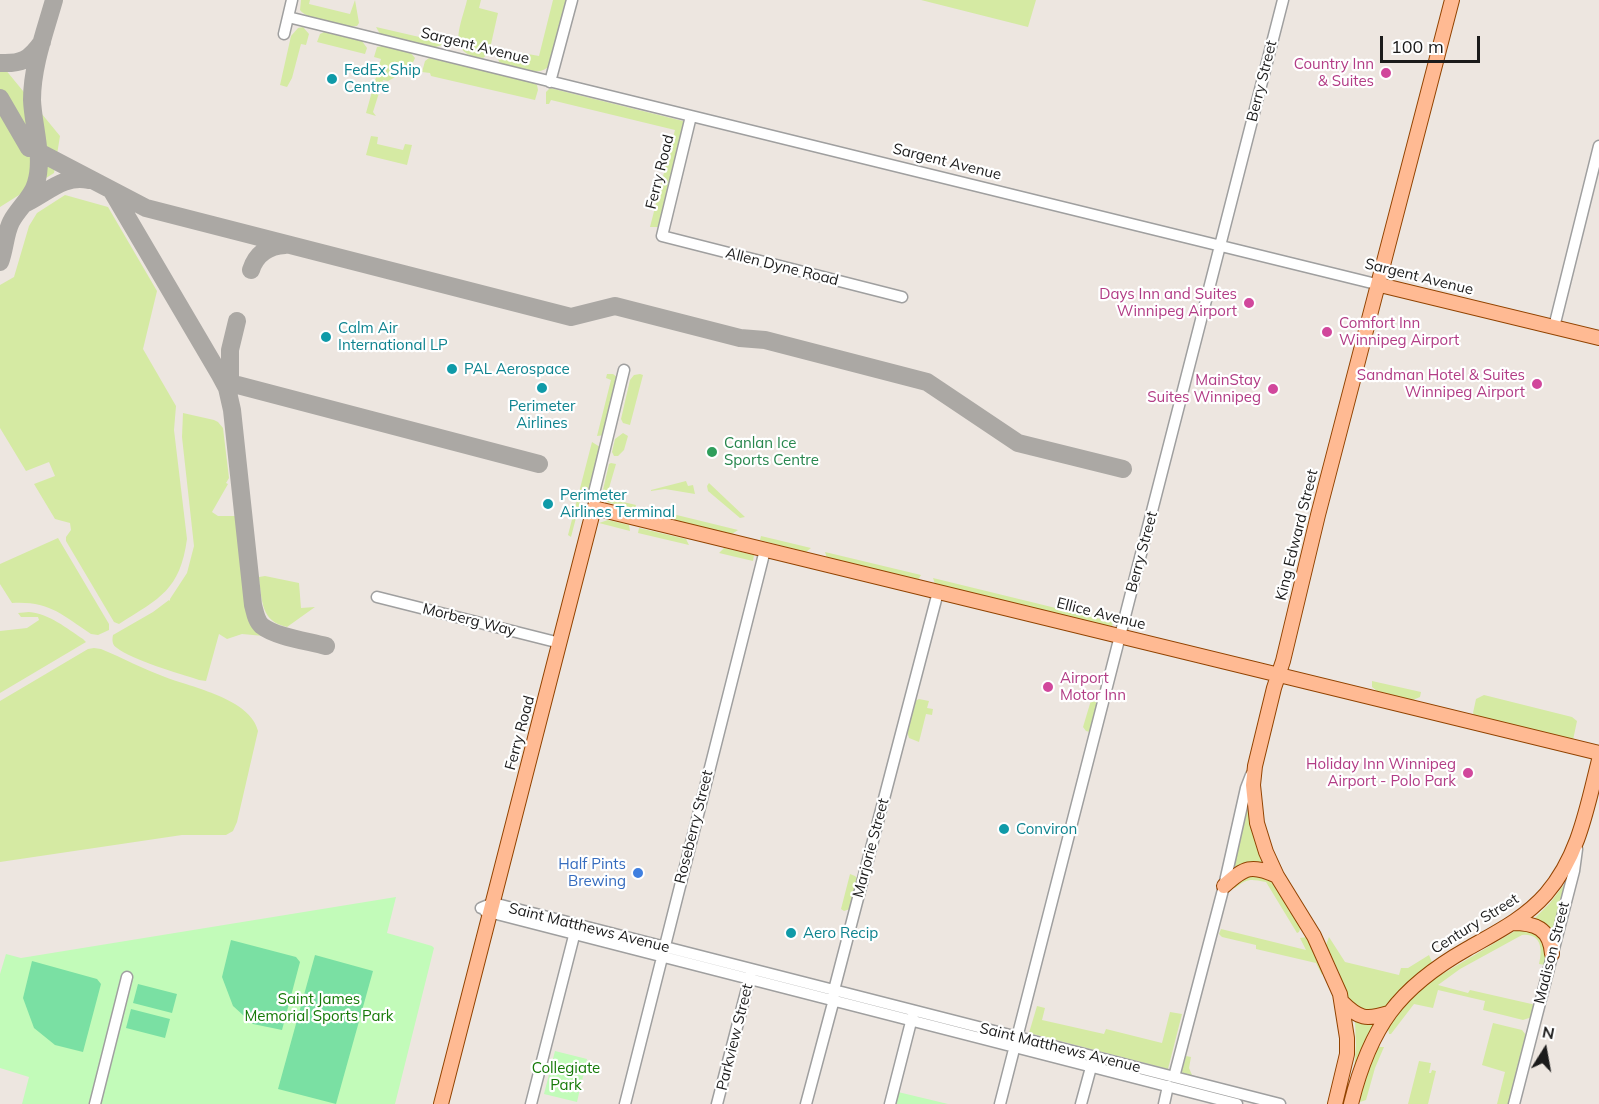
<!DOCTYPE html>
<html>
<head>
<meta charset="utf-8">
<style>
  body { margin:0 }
  #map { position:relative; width:1599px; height:1104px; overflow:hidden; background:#ede6e0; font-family:Mulish,sans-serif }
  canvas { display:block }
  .north { position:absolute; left:1515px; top:1020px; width:60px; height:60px; -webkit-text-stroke:4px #fff; paint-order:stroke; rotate:11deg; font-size:16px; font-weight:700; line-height:24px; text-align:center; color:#1b1b1b }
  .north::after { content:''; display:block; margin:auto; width:21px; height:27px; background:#1b1b1b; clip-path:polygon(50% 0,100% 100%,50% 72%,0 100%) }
  .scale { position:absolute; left:1380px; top:36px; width:100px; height:27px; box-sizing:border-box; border:3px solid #1b1b1b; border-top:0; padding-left:8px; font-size:18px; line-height:21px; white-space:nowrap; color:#1b1b1b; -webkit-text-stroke:4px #fff; paint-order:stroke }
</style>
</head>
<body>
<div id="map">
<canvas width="1599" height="1104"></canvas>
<div class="north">N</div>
<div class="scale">100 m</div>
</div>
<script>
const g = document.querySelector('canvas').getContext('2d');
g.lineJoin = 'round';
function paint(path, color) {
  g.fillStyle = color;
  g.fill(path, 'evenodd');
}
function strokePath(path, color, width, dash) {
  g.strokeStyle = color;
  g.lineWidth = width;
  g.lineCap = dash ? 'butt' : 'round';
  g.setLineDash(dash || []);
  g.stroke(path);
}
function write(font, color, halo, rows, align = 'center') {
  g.font = font + ' Mulish,sans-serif';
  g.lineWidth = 4.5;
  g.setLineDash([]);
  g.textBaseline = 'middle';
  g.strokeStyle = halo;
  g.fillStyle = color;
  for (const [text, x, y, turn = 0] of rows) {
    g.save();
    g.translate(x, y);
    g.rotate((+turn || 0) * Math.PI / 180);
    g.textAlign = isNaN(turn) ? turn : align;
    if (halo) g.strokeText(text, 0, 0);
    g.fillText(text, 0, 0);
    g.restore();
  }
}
paint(new Path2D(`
  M301 0H310L309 4 350 14 355 0 359 23 357 26C345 28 307 20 300 10Z
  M467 0H481L479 8 498 13 489 53 483 58C445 54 461 26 467 0Z
  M553 0H566L549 66C539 78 511 68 499 62L497 55 500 49 539 56Z
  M921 0H1036L1028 27Z
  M303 27 309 34 306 45 301 44 292 78 287 87 280 85 291 36 298 28Z
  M376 27 441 42 442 45 433 48 385 35 380 34Z
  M324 32 362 41 367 48 365 54 317 42 320 34Z
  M383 46 410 52 415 58 410 69 388 81 383 80 373 112 376 116 366 113 381 59 374 57 377 47Z
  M429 58 532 82 537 85 538 90 535 100 431 76 430 73 422 72 425 61Z
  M0 63 60 136 54 173 0 207Z
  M550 88 683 121 685 124 658 227H650L675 130 551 100 549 104H546V92Z
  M371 136 378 137 377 144 403 150 405 144 412 145 407 165 366 155Z
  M65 195 108 207 157 291 143 349 176 406 174 430 187 539C180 590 160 598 119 624L114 622 66 541V537L71 530 70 523 55 519 34 484 55 476 49 462 26 471 0 428V285L14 277 29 226 37 213Z
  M607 374H613L618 378 605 435 597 436 611 380 606 378Z
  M640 374 643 375 630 425 623 423 621 419 630 380 634 375Z
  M183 413 214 420 218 422 223 428 229 478 226 483 228 484 212 512 218 516H237L248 614 253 626 264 636 242 634 227 639 219 634 206 681 199 680C178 673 132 660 117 648 112 645 112 640 113 635L153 612 169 600 170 601V599L187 573 194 546 182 437Z
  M623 433 628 436 624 450 618 456H614L612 452 615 439Z
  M592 442 600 447 591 493 583 491 571 537 568 535Z
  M611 463 616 464 607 495 602 494 609 464Z
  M686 481 688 486 693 485 695 494 665 489 651 491V490Z
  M709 483 745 517 740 518 708 491 707 486Z
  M606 498 636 505 635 509 606 502Z
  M644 507 738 530 732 534 646 513Z
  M608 520 629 525 630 531 599 523Z
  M639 528 686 539 689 545 638 533Z
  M761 536 811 548 806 552 760 540Z
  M58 538 109 624V630L98 635 91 634C61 614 49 601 12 603L0 584V564Z
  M724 548 754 555 753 561 719 553Z
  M825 552 921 575 918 580 827 558Z
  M265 576 299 583 301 608 315 607 287 627C261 622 262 600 259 579V577Z
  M933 578 1113 622 1112 627 935 584Z
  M29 612C50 614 66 628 83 639L86 642 0 693V631L27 628 39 620 38 617H21L18 613Z
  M94 648 101 649C123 658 143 669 165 677 191 687 251 699 258 731L237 822 233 831 226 835H182L0 862V701L88 649Z
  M1372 681 1421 692 1420 697 1413 700 1377 691 1372 687Z
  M1094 695 1099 698 1090 732 1086 731 1083 727 1092 697Z
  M1484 695 1572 717 1577 721 1573 740 1475 716 1473 713 1476 699Z
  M919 699 929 701 927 708 933 709 932 715 926 714 919 742 909 738 907 731 915 701Z
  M1247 798 1252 832 1264 866 1232 870Z
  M850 874 855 876 858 879 850 909 844 911 841 909Z
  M1242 874 1271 878 1301 927 1299 932 1297 933 1266 882C1250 879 1248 878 1235 888L1232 887Z
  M1569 878 1554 938 1534 919 1550 903Z
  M1520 928H1534L1549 950 1545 965 1539 964C1543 949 1541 933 1522 935L1460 969 1438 985 1468 993 1470 990 1536 1005 1532 1017 1523 1020 1483 1010 1485 1001 1438 990 1433 1008 1414 1004 1391 1034H1389L1388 1028 1408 1001 1429 982Z
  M1221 929 1306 950 1300 938 1307 937 1323 969 1322 975 1316 963 1256 949V945L1222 937 1219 934Z
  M1329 937 1345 962 1399 975 1401 968H1408L1429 955 1432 962 1383 1011 1367 1016 1347 999 1339 972 1326 945Z
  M1037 1006 1045 1008 1042 1020 1104 1034 1106 1029 1162 1043 1170 1012 1182 1014 1168 1069 1029 1033Z
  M1355 1021 1376 1023 1354 1071 1356 1045Z
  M1493 1023 1522 1030 1526 1035 1511 1104H1497L1505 1072 1482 1065Z
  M1379 1047H1384L1375 1068 1366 1100 1360 1102C1361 1089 1369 1056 1379 1047Z
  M1186 1056 1191 1057 1189 1068 1192 1075 1221 1084 1183 1075 1182 1071Z
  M1419 1061 1431 1063 1429 1073H1431L1432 1070 1436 1071 1428 1104H1408Z`), '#d5eaa3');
paint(new Path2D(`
  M396 897 387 933 432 946 434 948 395 1104H22L29 1077 0 1068V974L6 954 21 958Z
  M555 1051 587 1059 577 1102 544 1094Z
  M898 1092 948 1104H894Z`), '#c2fbb9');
paint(new Path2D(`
  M231 940 296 957 300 962 282 1030 253 1024 233 1006 222 977Z
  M315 955 373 971 336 1104 278 1089Z
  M32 961 97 979 101 984 83 1052 55 1045 34 1028 23 998Z
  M138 984 177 994 172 1013 133 1003Z
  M131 1009 170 1019 165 1038 126 1028Z`), '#7ae0a3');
strokePath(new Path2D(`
  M0 63C22 64 29 60 42 42
  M0 98 29 148
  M24 139 37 151 146 208 571 317 615 306 740 338 765 340 927 382 1018 443 1123 469
  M113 193 220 375 230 383 539 464
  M24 204C46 194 64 174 89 180
  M0 262C5 249 5 234 11 222 18 208 32 198 36 183 44 157 33 126 32 100 32 66 45 32 54 0
  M251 270C256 254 268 246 285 245
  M220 375 227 388 232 410 253 605C255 612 256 621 262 626 276 637 308 641 326 646
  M230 389V350L237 321`), '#aba8a4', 18);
const minor = new Path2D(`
  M288 17 1380 285
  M284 34 292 0
  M550 82 572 0
  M691 116 662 236 902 297
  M1554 327 1599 146
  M594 508V493L624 370
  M377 597 560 643
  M481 908 493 903 1280 1104
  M485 911 1237 1104
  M1174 1077 1224 886 1246 788 1251 775
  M95 1104 127 977
  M531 1104 576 928
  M625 1104 765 550
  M717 1104 751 973
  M806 1104 833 1003 834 990 938 592
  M890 1104 913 1014
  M1000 1104 1283 0
  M1081 1104 1093 1060
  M1164 1104 1168 1086
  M1514 1104 1574 871 1577 849`);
const major = new Path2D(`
  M1380 285 1599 338
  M1224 886C1245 867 1251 864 1277 876
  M1512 923C1535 923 1550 928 1552 954
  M1342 1002C1359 1019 1366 1020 1389 1013
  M441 1104 594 508 1599 753
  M1335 1104 1347 1054V1038L1340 994 1314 936 1277 876 1266 852 1257 823 1253 785 1255 766 1274 688 1283 661 1318 515 1452 0
  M1351 1104C1370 1027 1398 988 1467 949 1495 933 1524 919 1546 894 1579 856 1587 807 1599 760`);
strokePath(minor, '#9f9f9f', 13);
strokePath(major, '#924300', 16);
strokePath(minor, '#fff', 10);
strokePath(major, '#ffba93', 14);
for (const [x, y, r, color] of [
  [1386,73,6,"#d1479c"],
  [332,79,6,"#0f9aa8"],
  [1249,303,6,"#d1479c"],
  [1327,332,6,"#d1479c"],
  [326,337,6,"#0f9aa8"],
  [452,369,6,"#0f9aa8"],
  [1537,384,6,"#d1479c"],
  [542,388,6,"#0f9aa8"],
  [1273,389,6,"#d1479c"],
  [712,452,6,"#2e9e5b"],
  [548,504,6,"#0f9aa8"],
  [1048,687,6,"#d1479c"],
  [1468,773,6,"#d1479c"],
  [1004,829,6,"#0f9aa8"],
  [638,873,6,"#3f7fe0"],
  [791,933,6,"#0f9aa8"]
]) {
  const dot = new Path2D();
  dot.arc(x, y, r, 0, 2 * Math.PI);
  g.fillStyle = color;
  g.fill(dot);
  strokePath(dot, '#fff', 2);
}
write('15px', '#1b1b1b', '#fff', [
  ["Sargent Avenue",475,46,14],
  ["Berry Street",1262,81,-76],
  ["Sargent Avenue",947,162,14],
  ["Ferry Road",660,172,-76],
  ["Allen Dyne Road",782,267,14],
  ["Sargent Avenue",1419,277,14],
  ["King Edward Street",1297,535,-76],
  ["Berry Street",1142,552,-75],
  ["Ellice Avenue",1101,614,14],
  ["Morberg Way",469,620,14],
  ["Ferry Road",520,733,-75],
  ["Roseberry Street",694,827,-76],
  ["Marjorie Street",871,848,-75],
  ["Century Street",1475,924,-32],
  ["Saint Matthews Avenue",589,928,14],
  ["Madison Street",1552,953,-76],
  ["Parkview Street",735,1037,-76],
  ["Saint Matthews Avenue",1060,1048,14]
]);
write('15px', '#b23c85', '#fff', [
  ["Country Inn",1374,64],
  ["& Suites",1374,81],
  ["Days Inn and Suites",1237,294],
  ["Winnipeg Airport",1237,311],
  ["Comfort Inn",1339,323,"left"],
  ["Winnipeg Airport",1339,340,"left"],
  ["Sandman Hotel & Suites",1525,375],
  ["Winnipeg Airport",1525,392],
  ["MainStay",1261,380],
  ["Suites Winnipeg",1261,397],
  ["Airport",1060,678,"left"],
  ["Motor Inn",1060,695,"left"],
  ["Holiday Inn Winnipeg",1456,764],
  ["Airport - Polo Park",1456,781]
], 'right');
write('15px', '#0d838f', '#fff', [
  ["FedEx Ship",344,70],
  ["Centre",344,87],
  ["Calm Air",338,328],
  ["International LP",338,345],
  ["PAL Aerospace",464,369],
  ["Perimeter",542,406,"center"],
  ["Airlines",542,423,"center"],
  ["Perimeter",560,495],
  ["Airlines Terminal",560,512],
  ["Conviron",1016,829],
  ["Aero Recip",803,933]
], 'left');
write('15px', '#27864d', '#fff', [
  ["Canlan Ice",724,443],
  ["Sports Centre",724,460]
], 'left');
write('15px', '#366cbe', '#fff', [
  ["Half Pints",626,864],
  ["Brewing",626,881]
], 'right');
write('15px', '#167a08', '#fff', [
  ["Saint James",319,999],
  ["Memorial Sports Park",319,1016],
  ["Collegiate",566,1068],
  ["Park",566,1085]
]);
</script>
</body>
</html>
